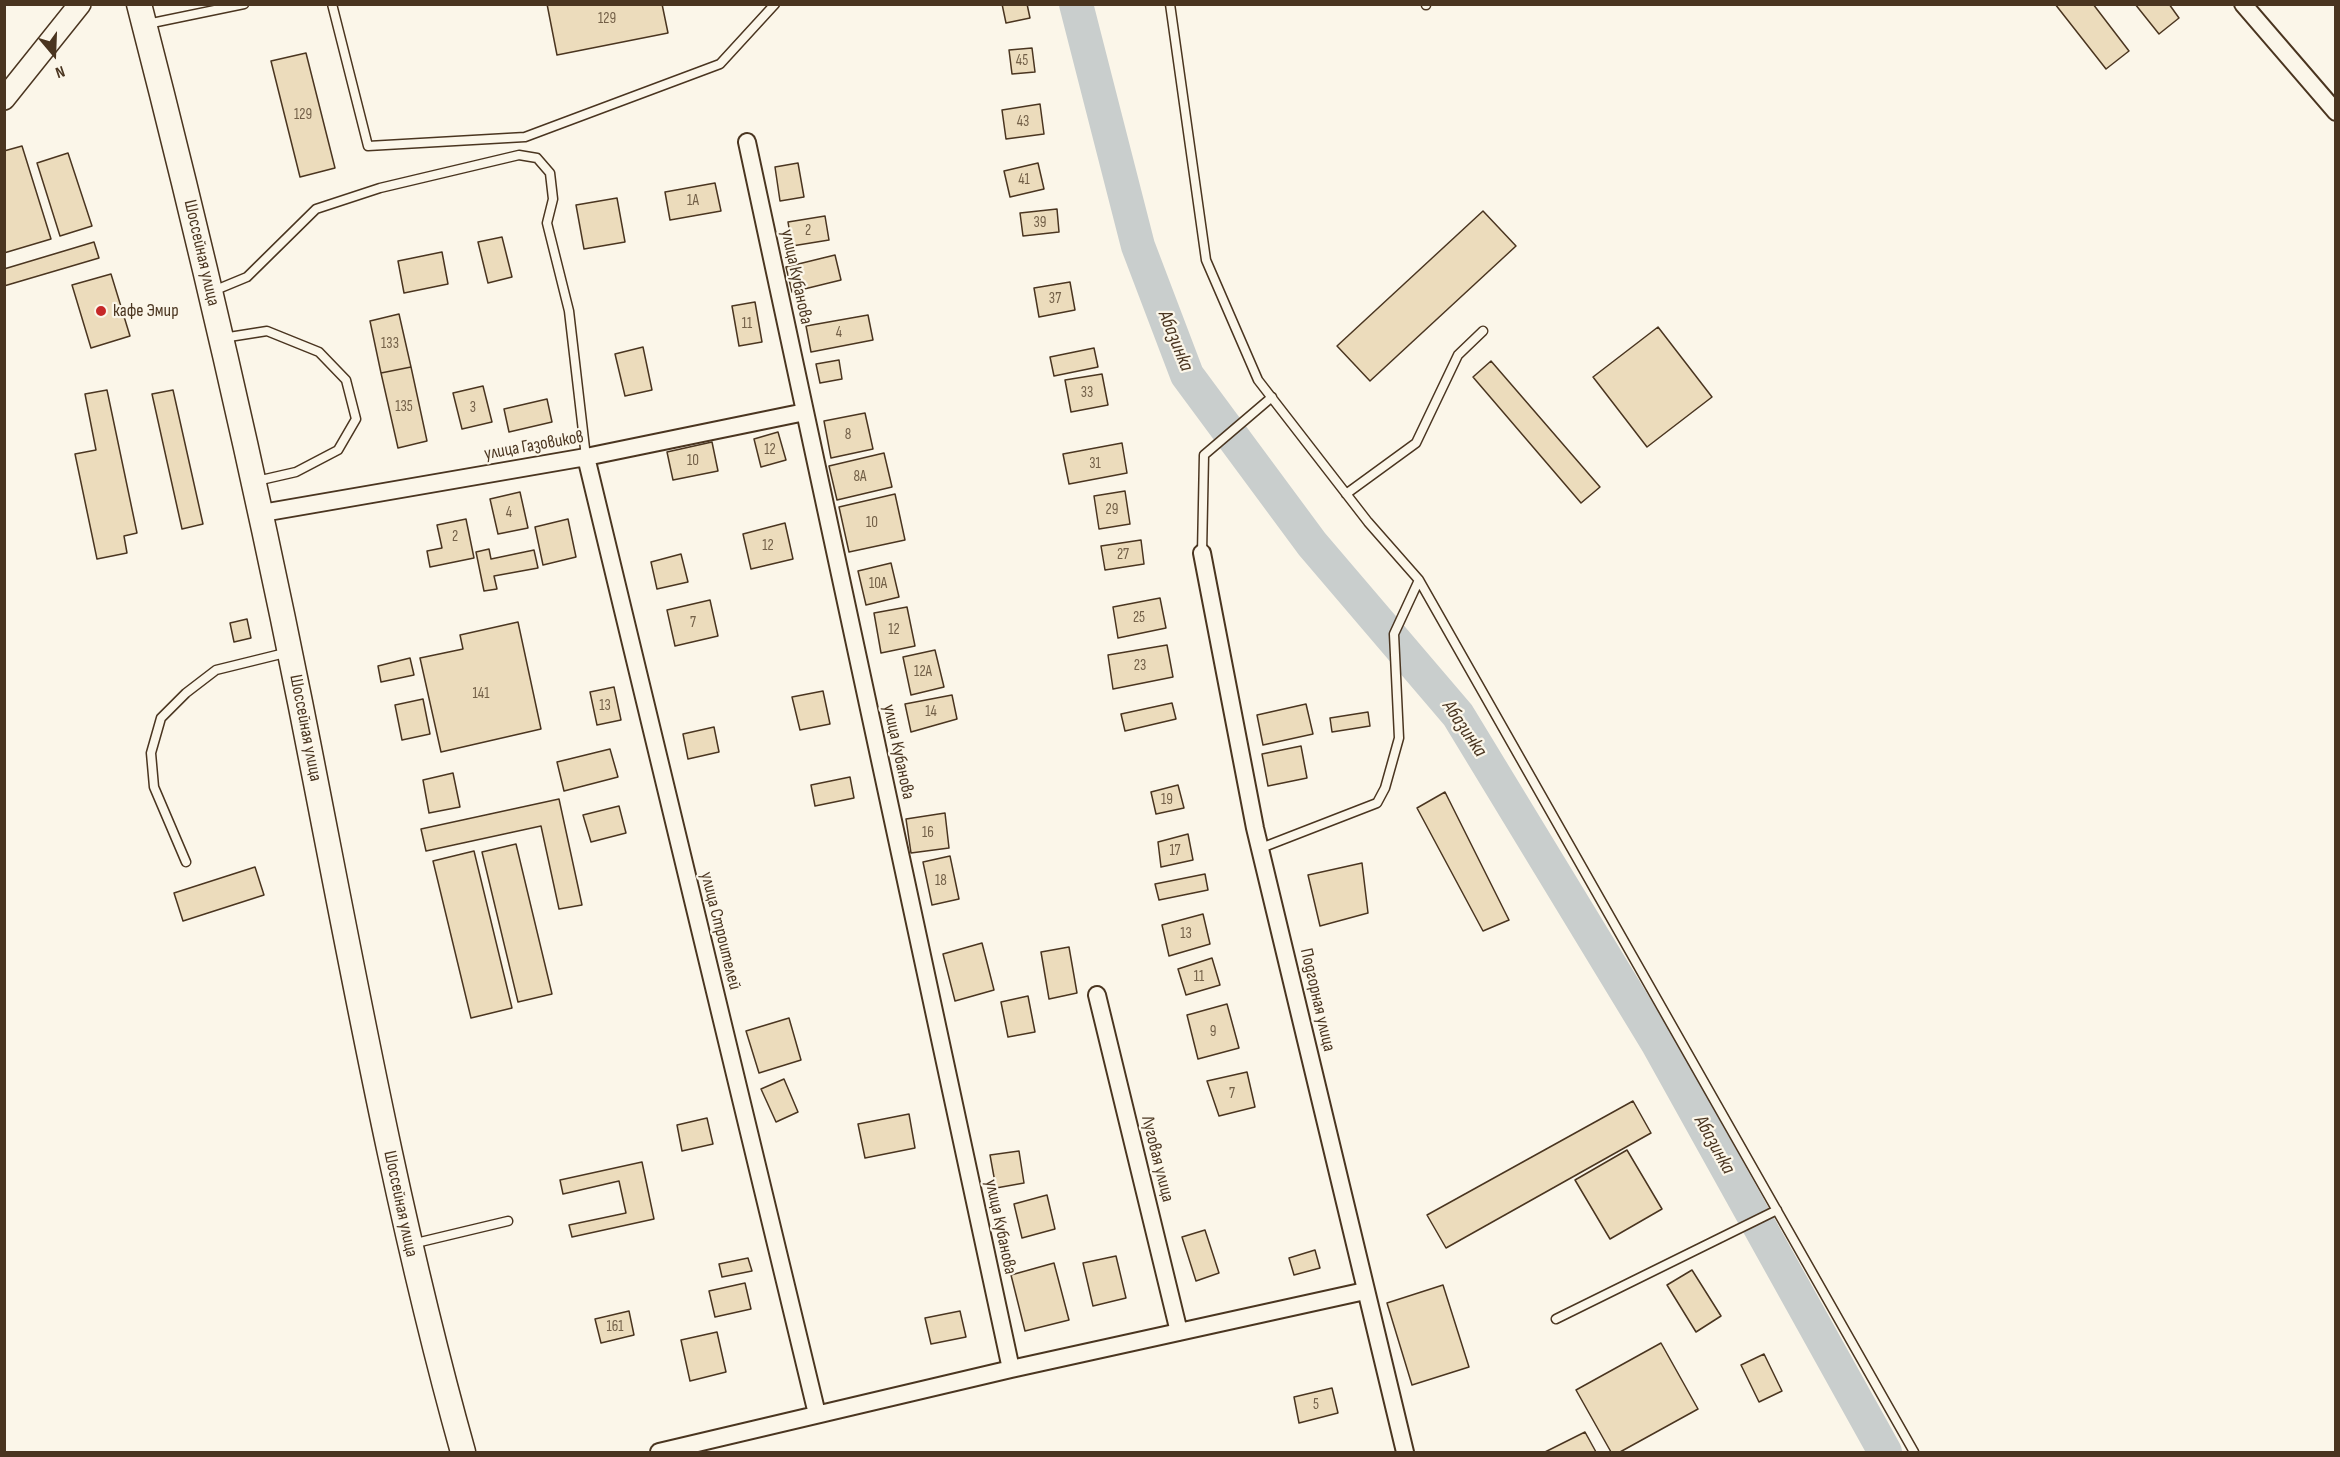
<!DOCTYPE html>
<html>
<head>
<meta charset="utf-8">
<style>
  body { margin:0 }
  #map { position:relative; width:2340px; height:1457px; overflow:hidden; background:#fbf6e9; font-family:"Sofia Sans Condensed",sans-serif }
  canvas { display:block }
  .frame { position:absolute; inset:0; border:6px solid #4a3520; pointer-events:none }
  .north { position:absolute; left:24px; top:24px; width:60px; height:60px; -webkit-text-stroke:4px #fbf6e9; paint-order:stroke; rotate:161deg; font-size:16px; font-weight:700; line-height:24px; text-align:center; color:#4a3520 }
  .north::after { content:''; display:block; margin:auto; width:21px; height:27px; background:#4a3520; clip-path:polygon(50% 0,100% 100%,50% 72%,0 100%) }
</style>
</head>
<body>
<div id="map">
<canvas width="2340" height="1457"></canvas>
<div class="frame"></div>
<div class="north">N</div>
</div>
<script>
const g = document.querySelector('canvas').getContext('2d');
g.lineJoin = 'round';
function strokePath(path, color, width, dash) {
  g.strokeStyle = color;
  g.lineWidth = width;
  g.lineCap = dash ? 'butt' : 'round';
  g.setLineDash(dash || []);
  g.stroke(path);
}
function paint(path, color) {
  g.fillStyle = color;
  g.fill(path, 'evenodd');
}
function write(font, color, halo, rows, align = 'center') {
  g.font = font + ' "Sofia Sans Condensed",sans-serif';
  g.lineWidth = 4.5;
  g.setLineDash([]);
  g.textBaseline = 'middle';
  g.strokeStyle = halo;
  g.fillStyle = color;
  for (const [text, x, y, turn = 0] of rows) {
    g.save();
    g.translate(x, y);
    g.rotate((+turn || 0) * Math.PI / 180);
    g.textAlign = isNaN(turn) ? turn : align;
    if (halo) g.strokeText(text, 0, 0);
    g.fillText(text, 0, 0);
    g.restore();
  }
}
strokePath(new Path2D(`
  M1076 4 1138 246 1187 375 1312 544 1458 715 1658 1044 1885 1452`), '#c9cecd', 34);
const building = new Path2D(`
  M547 4H662L668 33 557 55Z
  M1002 4H1027L1030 18 1006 23Z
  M2055 4H2093L2129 51 2106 69Z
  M2135 4H2169L2179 18 2159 34Z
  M1032 48 1035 72 1012 74 1009 50Z
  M306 53 335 168 300 177 271 61Z
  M1040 104 1044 134 1006 139 1002 110Z
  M22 146 51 239 4 253V151Z
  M68 153 92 226 60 236 37 163Z
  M798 163 804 197 780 201 775 167Z
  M1038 163 1044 189 1010 197 1004 171Z
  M715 183 721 211 670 220 665 192Z
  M617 198 625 242 584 249 576 205Z
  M1057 209 1059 232 1023 236 1020 213Z
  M1483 211 1516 246 1370 381 1337 346Z
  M825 216 829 240 792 246 788 222Z
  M502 237 512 277 488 283 478 242Z
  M94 242 99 258 4 286V269Z
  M442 252 448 284 404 293 398 261Z
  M835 255 841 280 792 292 786 267Z
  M111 274 130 336 91 348 72 285Z
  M1070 282 1075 310 1039 317 1034 288Z
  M755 302 762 342 739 346 732 306Z
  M399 314 411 367 381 373 370 321Z
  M868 315 873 340 811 352 806 326Z
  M1658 327 1712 397 1647 447 1593 377Z
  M643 347 652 390 625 396 615 354Z
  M1094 348 1098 367 1054 376 1050 357Z
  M839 360 842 379 820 383 816 364Z
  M1491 361 1600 487 1581 503 1473 377Z
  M411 367 427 441 398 448 381 373Z
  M1102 374 1108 405 1071 412 1065 380Z
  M483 386 492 422 462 429 453 393Z
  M107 390 137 533 124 536 127 553 97 559 75 454 96 450 85 394Z
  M173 390 203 524 182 529 152 394Z
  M547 399 552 422 509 432 504 409Z
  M865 413 873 449 831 458 824 421Z
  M778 432 786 460 761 467 754 439Z
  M712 442 718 471 673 480 667 452Z
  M1122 443 1127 473 1069 484 1063 454Z
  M884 453 892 487 837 500 829 466Z
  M1125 491 1130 524 1099 529 1094 496Z
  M520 492 528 528 498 534 490 499Z
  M895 494 905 540 849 552 839 507Z
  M466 519 474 558 430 567 427 551 442 548 437 525Z
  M568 519 576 557 543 565 535 527Z
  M785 523 793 559 751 569 743 534Z
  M1141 540 1144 564 1105 570 1101 546Z
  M489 549 491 559 534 550 538 568 494 576 497 589 484 591 476 552Z
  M681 554 688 582 657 589 651 562Z
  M891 563 899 597 866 605 858 571Z
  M1160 598 1166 628 1118 638 1113 607Z
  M710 600 718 636 675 646 667 610Z
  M907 607 915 646 881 653 874 613Z
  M247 619 251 638 234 642 230 623Z
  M518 622 541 729 441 752 420 658 463 649 460 635Z
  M1167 645 1173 677 1113 689 1108 655Z
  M935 650 944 687 911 695 903 657Z
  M410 658 414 675 381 682 378 666Z
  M614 687 621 720 597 725 590 692Z
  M823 691 830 724 800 730 792 697Z
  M952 695 957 719 911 732 905 704Z
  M423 699 430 734 402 740 395 705Z
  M1172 703 1176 719 1125 731 1121 714Z
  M1306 704 1313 734 1263 745 1257 715Z
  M1368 712 1370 726 1332 732 1330 718Z
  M714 727 719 752 688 759 683 734Z
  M1301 746 1307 778 1268 786 1262 754Z
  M610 749 618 777 564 791 557 762Z
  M453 773 460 807 429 813 423 780Z
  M850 777 854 798 815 806 811 785Z
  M1178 785 1184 808 1156 814 1151 792Z
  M1445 792 1509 920 1483 931 1417 808Z
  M559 799 582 905 559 909 541 826 426 851 421 829Z
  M619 806 626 833 591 842 583 815Z
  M945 813 949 848 911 853 906 819Z
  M1188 834 1193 860 1161 867 1158 842Z
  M516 844 552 994 518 1002 482 852Z
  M474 851 512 1008 471 1018 433 861Z
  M950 856 959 899 932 905 923 862Z
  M1362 863 1368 913 1320 926 1308 875Z
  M255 867 264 895 183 921 174 893Z
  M1205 874 1208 890 1159 900 1155 884Z
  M1203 914 1210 944 1169 956 1162 925Z
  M982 943 994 990 955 1001 943 954Z
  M1069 947 1077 993 1049 999 1041 952Z
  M1212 958 1220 985 1186 995 1178 969Z
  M1028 996 1035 1032 1008 1037 1001 1002Z
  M1227 1004 1239 1048 1198 1059 1187 1015Z
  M789 1018 801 1060 759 1073 746 1031Z
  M1247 1072 1255 1107 1219 1116 1207 1081Z
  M784 1079 798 1112 776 1122 761 1089Z
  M1633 1101 1651 1133 1446 1248 1427 1215Z
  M909 1114 915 1148 865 1158 858 1124Z
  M707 1118 713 1144 682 1151 677 1125Z
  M1627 1150 1662 1209 1610 1239 1575 1180Z
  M1019 1151 1024 1183 996 1188 990 1155Z
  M642 1162 654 1219 572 1237 569 1225 626 1213 619 1181 563 1194 560 1180Z
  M1047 1195 1055 1229 1022 1238 1014 1204Z
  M1205 1230 1219 1273 1196 1281 1182 1237Z
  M1315 1250 1320 1268 1294 1275 1289 1258Z
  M1116 1256 1126 1298 1093 1306 1083 1263Z
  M748 1258 752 1271 722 1277 719 1264Z
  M1054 1263 1069 1320 1025 1331 1011 1275Z
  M1692 1270 1721 1316 1696 1332 1667 1285Z
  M745 1283 751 1309 715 1317 709 1291Z
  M1443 1285 1469 1367 1412 1385 1387 1303Z
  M629 1311 634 1335 601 1343 595 1319Z
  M960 1311 966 1337 931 1344 925 1318Z
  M717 1332 726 1372 690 1381 681 1340Z
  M1661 1343 1698 1409 1620 1452H1611L1576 1390Z
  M1764 1354 1782 1391 1759 1402 1741 1365Z
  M1332 1388 1338 1413 1299 1423 1294 1397Z
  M1585 1432 1596 1452H1545Z`);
paint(building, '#ecdcbc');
strokePath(building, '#4a3520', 1.5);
const service = new Path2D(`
  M332 4 368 146 525 137 720 64 775 4
  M1170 4 1206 260 1258 380 1368 522 1419 580 1394 634 1399 738 1385 788 1377 803 1261 848
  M1426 4V5
  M152 23 244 4
  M218 289 247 277 316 209 380 188 519 155 537 158 550 173 553 199 547 223 569 311 586 457
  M229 337 267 331 319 352 346 380 356 419 338 450 296 472 261 480
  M1346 494 1416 443 1458 355 1483 331
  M1202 553 1204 455 1272 397
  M1419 580 1914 1452
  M186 862 154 787 151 753 161 718 186 693 216 670 289 652
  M416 1243 508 1221
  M1556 1319 1777 1210`);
const minor = new Path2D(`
  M2243 4 2336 112
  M747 142 1011 1369
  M586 457 817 1414
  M268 512 586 457 805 412
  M1202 553 1255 828 1405 1452
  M1097 995 1179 1332
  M659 1452 1011 1369 1365 1291`);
const tertiary = new Path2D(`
  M4 99 80 4`);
const secondary = new Path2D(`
  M139 4C199 236 253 468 300 702 350 953 394 1206 463 1452`);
strokePath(service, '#4a3520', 11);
strokePath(minor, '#4a3520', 20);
strokePath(tertiary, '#4a3520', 24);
strokePath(secondary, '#4a3520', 27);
strokePath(service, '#fbf6e9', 8);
strokePath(minor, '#fbf6e9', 16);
strokePath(tertiary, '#fbf6e9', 21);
strokePath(secondary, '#fbf6e9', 24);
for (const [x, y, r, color] of [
  [101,311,6,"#c62828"]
]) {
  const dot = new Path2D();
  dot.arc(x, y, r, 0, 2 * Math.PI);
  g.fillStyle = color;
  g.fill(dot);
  strokePath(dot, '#fbf6e9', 2);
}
write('15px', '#725f47', null, [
  ["129",607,19],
  ["45",1022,61],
  ["129",303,115],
  ["43",1023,122],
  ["41",1024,180],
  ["1А",693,201],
  ["39",1040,223],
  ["2",808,231],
  ["37",1055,299],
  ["11",747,324],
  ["4",839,333],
  ["133",390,344],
  ["33",1087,393],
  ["135",404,407],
  ["3",473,408],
  ["8",848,435],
  ["12",770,450],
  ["10",693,461],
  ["31",1095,464],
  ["8А",860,477],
  ["29",1112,510],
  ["4",509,513],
  ["10",872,523],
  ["2",455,537],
  ["12",768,546],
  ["27",1123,555],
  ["10А",878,584],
  ["25",1139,618],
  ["7",693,623],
  ["12",894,630],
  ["23",1140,666],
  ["12А",923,672],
  ["141",481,694],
  ["13",605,706],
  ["14",931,712],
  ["19",1167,800],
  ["16",928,833],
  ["17",1175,851],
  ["18",941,881],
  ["13",1186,934],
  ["11",1199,977],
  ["9",1213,1032],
  ["7",1232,1094],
  ["161",615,1327],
  ["5",1316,1405]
]);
write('18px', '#4a3520', '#fbf6e9', [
  ["Шоссейная улица",201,253,77],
  ["улица Кубанова",796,277,78],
  ["улица Газовиков",534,446,-10],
  ["Шоссейная улица",305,728,79],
  ["улица Кубанова",898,752,78],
  ["улица Строителей",720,931,76],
  ["Подгорная улица",1317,1000,77],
  ["Луговая улица",1157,1159,76],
  ["Шоссейная улица",400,1204,78],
  ["улица Кубанова",1000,1227,78]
]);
write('18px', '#4a3520', '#fbf6e9', [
  ["кафе Эмир",113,311]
], 'left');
write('italic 20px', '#4a3520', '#fbf6e9', [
  ["Абазинка",1175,341,68],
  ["Абазинка",1464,729,56],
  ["Абазинка",1714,1145,61]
]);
</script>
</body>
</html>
